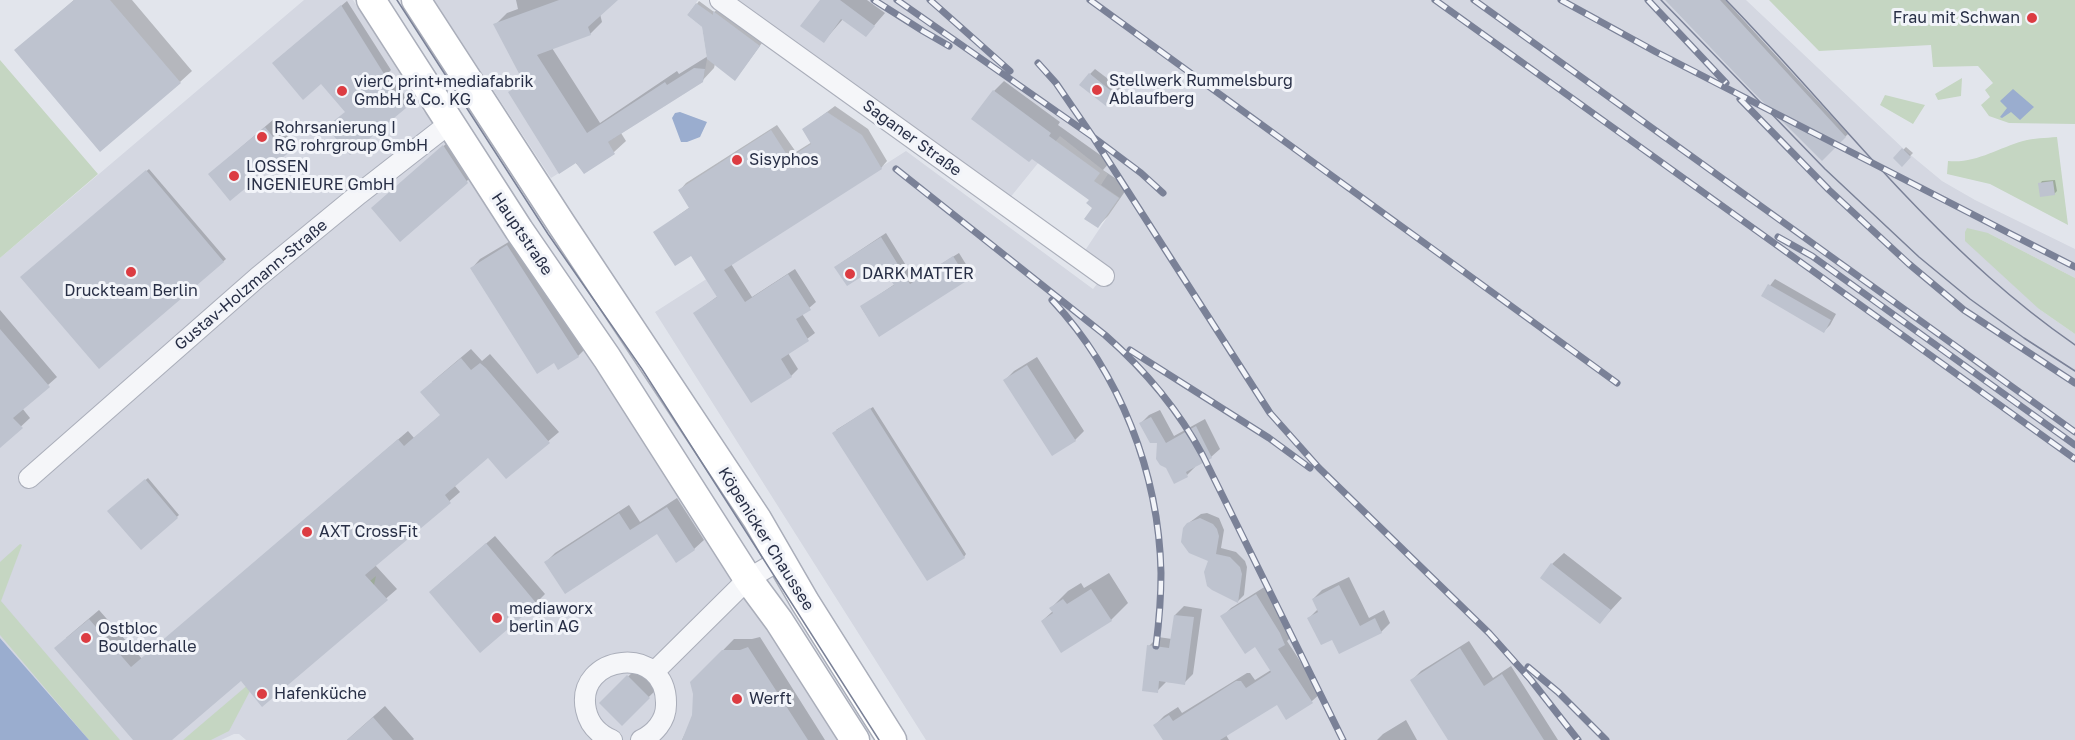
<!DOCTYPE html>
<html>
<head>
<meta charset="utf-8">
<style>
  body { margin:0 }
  canvas { display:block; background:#e2e5ec }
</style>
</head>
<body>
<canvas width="2075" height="740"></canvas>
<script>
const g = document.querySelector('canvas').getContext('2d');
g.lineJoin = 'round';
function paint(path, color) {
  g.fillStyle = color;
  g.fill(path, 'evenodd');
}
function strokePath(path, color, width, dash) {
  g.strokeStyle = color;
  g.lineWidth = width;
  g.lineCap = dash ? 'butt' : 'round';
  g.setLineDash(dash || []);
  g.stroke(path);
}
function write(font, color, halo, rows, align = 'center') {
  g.font = font + ' "Golos Text",sans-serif';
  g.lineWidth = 6;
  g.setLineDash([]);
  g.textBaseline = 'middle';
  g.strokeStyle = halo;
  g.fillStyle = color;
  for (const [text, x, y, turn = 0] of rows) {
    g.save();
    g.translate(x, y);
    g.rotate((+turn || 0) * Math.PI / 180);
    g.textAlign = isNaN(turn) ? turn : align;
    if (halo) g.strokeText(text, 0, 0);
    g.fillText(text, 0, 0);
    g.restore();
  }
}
paint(new Path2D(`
  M304 0H353L424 112 450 123 855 740H246L239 734H234L221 740H89L0 638V258Z
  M434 0H698L687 15 702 27 707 59 703 82 551 178Z
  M733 0H1746L1907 152 1942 181 1975 200 2075 249V278L1988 233 2039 309 2075 334V740H926L655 312 906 151 1093 289 1108 270 1084 252 1120 198 1101 185 1108 174 1060 136 1009 199Z`), '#d4d7e1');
paint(new Path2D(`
  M1769 0H2075V124L2009 123 1989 116 1981 105 1990 97 1985 90 1993 83 1978 66 1933 67 1931 45 1819 51Z
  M0 60 98 174 0 258Z
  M1962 78 1961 96 1938 100 1935 94Z
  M1885 95 1925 105 1913 124 1880 105Z
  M2057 137 2068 225 1990 184 1947 174 1948 161C1975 164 1998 148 2023 141 2034 138 2045 138 2057 137Z
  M1967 228 1988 233 2075 278V334L2039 309 1965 241V232Z
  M20 544 22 545 1 601 120 740H89L0 635V562Z
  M376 576 374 585 250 691 229 731 211 740H183Z`), '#c5d6c2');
paint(new Path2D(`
  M2013 89 2034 107 2020 120 2011 112 2002 118 2000 117 2007 108 2000 101Z
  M680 112 707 122 700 137 687 142H681L672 118 675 113Z
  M0 638 89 740H0Z`), '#9aadcf');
paint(new Path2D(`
  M74 0H132L192 71 180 82 16 50Z
  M516 0H616L600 14 602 22 590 34 552 48 600 123 677 71 679 74 708 56 703 26 689 15 699 1 714 12 717 10 762 43 737 77 715 64 714 68 702 81 621 133 626 141 614 152 584 172 510 92 524 79 495 25 507 13 518 9Z
  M822 0H867L885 13 866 35 843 19 824 41Z
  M1667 0H1725L1848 134 1822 159Z
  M347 1 391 70 387 74 410 101 404 107 346 111 321 82 279 58Z
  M1095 69 1120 88 1111 98 1090 74Z
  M1004 81 1060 122 1058 125 1110 162 1103 170 1128 187 1108 216 1098 226 1094 207 1091 199 994 91Z
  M835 106 868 129 887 161 881 168 731 264 752 297 795 269 816 302 802 314 815 333 788 353 798 369 791 376 695 313 718 296 691 254 655 232 690 207 680 190 686 183 777 125 796 152 812 142 804 129Z
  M274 119 294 144 286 152 219 166Z
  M453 138 476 173 400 239 382 199Z
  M1906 147 1913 153 1901 165 1895 158Z
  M149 169 226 259 99 367 22 277Z
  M2055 180 2057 191 2054 194 2040 184 2042 181Z
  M886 233 915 280 959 253 972 274 879 335 861 307 895 284 880 263H841Z
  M517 237 587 347 578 356 472 268 480 259Z
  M1775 279 1836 314 1830 325 1824 331 1763 295Z
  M0 310 57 377 22 408 30 418 0 446Z
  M471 349 482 361 490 354 559 432 506 477 488 456 454 485 460 492 375 565 397 589 263 705 241 679 170 740H135L66 638 99 610 142 659 408 431 414 438 442 414 432 382Z
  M1037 357 1084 431 1075 440 1005 380 1014 371Z
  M873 407 966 554 964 557 836 430Z
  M1160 410 1174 436 1205 419 1220 449 1211 457 1195 466V467L1187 475 1159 441 1141 423 1149 415Z
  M148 478 179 515 141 548 109 511Z
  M677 498 704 540 694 549 658 532 546 562 555 553 629 505 640 522Z
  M1207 513 1219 518 1224 530 1221 548 1236 552 1245 561 1247 567 1244 595 1238 601 1209 560 1190 522 1201 514Z
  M495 536 545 594 536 603 440 583Z
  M1564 553 1622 598 1600 622 1552 564Z
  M1109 573 1128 603 1111 620 1042 621 1053 611 1051 608 1068 591 1081 583 1084 588Z
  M1349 577 1369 618 1384 610 1390 623 1381 632 1333 638 1309 618 1318 609 1313 599 1322 590Z
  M1266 586 1288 624 1293 635 1287 641 1321 693 1312 701 1277 702 1226 735 1229 740H1164L1155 725 1164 716 1178 707 1182 713 1247 673H1250L1255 680 1271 670 1256 645 1222 617 1231 608Z
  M1184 606 1202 609 1193 674 1184 683 1166 682 1157 691 1149 646 1158 637 1172 639 1175 615Z
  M760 637 825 740H682L694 715 695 693 692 682 734 639H752Z
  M1469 641 1493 678 1511 666 1558 740H1450L1412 680 1421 671Z
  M637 668 658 688 622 723 601 703Z
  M385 706 414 739 413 740H347Z
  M1406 720 1417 740H1377L1383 734Z`), '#0003');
paint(new Path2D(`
  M74 0H110L181 83 100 152 14 50Z
  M559 0H618L588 27 591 35 537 55 587 133 665 82 667 85 694 68 705 69 703 82 608 142 615 154 584 174 576 163 559 174 508 92 524 83 493 24Z
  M820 0H840L875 26 866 37 841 19 824 43 800 26Z
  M1665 0H1720L1846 137 1822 161 1754 93Z
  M696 3 713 15V11L760 46 735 81 707 59 702 27 687 15Z
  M341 5 386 77 382 80 406 108 350 155 326 127 345 112 321 84 303 100 272 63Z
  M1089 73 1115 94 1106 106 1079 85Z
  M993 90 1051 133 1049 136 1100 173 1094 181 1119 198 1098 228 1084 219 1092 208 1086 203 1089 200 1032 159 1029 162 971 119Z
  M827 112 862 135 882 169 724 270 745 302 788 274 811 310 796 319 809 341 781 359 792 377 751 403 693 313 717 297 691 256 675 266 653 232 689 208 678 190 771 130 789 158 811 144 802 129Z
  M265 127 287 154 230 201 208 174Z
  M443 145 468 183 400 242 371 208Z
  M1902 148 1911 157 1902 167 1893 158Z
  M146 170 224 262 99 369 20 277Z
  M2053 181 2055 195 2040 197 2038 183Z
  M881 237 910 284 953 256 968 280 879 337 860 306 894 285 880 265 847 286 834 267Z
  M507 245 579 357 558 370 554 363 537 374 470 268Z
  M1768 284 1831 320 1824 333 1761 296Z
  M0 329 50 387 13 418 23 428 0 448Z
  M461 358 471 370 480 363 486 368 550 443 506 479 488 458 445 495 451 503 365 575 388 600 262 707 241 681 172 740H133L54 648 89 619 131 667 398 439 404 446 440 415 420 392Z
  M1027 365 1076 441 1052 456 1003 380Z
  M870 408 965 558 927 581 832 433Z
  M1151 417 1166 443 1196 426 1212 458 1186 472 1188 477 1174 484 1166 468 1160 465 1156 459 1157 443H1150L1139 423Z
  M145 479 178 518 141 550 107 511Z
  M667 507 695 550 676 563 657 534 565 594 544 562 619 513 630 530Z
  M1200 518 1213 524 1217 529 1219 536 1216 554 1230 557 1240 567 1242 574 1238 603 1212 590 1207 586 1204 572 1208 561 1189 553 1181 542 1183 528 1187 523Z
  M486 543 537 604 480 653 429 592Z
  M1551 563 1611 610 1600 624 1540 578Z
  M1339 585 1360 626 1375 618 1382 633 1339 654 1332 640 1321 645 1307 618 1318 612 1312 599Z
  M1091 589 1112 621 1061 653 1041 621 1053 613 1049 608 1063 599 1067 604Z
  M1256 594 1280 633 1285 645 1278 649 1313 703 1286 720 1277 705 1220 740H1163L1153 725 1169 715 1173 721 1236 681H1241L1246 688 1271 672 1255 647 1245 654 1220 616Z
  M1174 615 1194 617 1185 685 1159 681 1158 693 1142 691 1147 645 1169 648Z
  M748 647 808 740H682L692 715 693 694 690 682 722 650H740Z
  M1460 648 1484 686 1502 674 1544 740H1448L1410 680Z
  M627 675 650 698 622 726 599 703Z
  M373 717 393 740H347Z`), '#bec3cf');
const minor = new Path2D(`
  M720 0 1104 276
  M29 478 258 277 359 194 450 123
  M654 672 748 579 780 560
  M612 740C598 734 589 724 586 710 574 654 668 642 666 705 666 721 654 734 641 740`);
const secondary = new Path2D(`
  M371 0 519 230 607 358 748 579 779 621 855 740
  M416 0 562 225 757 519 805 602 892 740`);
strokePath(minor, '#aaaeba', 22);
strokePath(secondary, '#aaaeba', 31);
strokePath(minor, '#f5f6f9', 20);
strokePath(secondary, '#fff', 28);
strokePath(new Path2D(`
  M397 0 548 234 642 369 879 740
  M1661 0 1825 169 1919 257 1970 299 2024 338 2075 371
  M1726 0C1815 91 1894 193 1989 277 2017 302 2045 324 2075 345`), '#7a8197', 1.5);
const rail = new Path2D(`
  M874 0 923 31 949 46
  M897 0 1093 137 1141 173 1163 193
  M930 0 1010 71
  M1090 0 1617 383
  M1435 0 2075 459
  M1474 0 2075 432
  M1561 0 1656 52 2075 267
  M1648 0 1726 83
  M1038 63 1056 83 1093 137 1270 413 1319 468 1489 633 1531 680 1578 740
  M1740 99 1829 190 1909 264 1964 310 2075 383
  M896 169 1105 335C1145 370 1178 409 1203 456L1343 740
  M1778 237 1812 256 2075 445
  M1052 300C1120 373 1159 473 1161 573 1161 598 1159 622 1156 646
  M1130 350 1269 438 1310 468
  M1528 667 1558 692 1606 740`);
strokePath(rail, '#7a8197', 7);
strokePath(rail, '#f2f4f9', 4.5, [14]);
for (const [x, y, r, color] of [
  [2032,18,6,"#dc3c42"],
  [1097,90,6,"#dc3c42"],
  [342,91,6,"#dc3c42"],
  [262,137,6,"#dc3c42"],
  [737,160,6,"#dc3c42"],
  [234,176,6,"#dc3c42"],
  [131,272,6,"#dc3c42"],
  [850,274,6,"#dc3c42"],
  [307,532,6,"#dc3c42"],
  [497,618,6,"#dc3c42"],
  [86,638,6,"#dc3c42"],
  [262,694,6,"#dc3c42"],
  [737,699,6,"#dc3c42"]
]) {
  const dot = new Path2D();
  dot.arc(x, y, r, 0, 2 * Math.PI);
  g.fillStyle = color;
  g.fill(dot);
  strokePath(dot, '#f2f4f9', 2);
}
write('16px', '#282f46', '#f2f4f9', [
  ["Frau mit Schwan",2020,18,"right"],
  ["Stellwerk Rummelsburg",1109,81],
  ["Ablaufberg",1109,99],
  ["vierC print+mediafabrik",354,82],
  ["GmbH & Co. KG",354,100],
  ["Rohrsanierung I",274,128],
  ["RG rohrgroup GmbH",274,146],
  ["Sisyphos",749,160],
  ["LOSSEN",246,167],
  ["INGENIEURE GmbH",246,185],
  ["DARK MATTER",862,274],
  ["Druckteam Berlin",131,291,"center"],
  ["AXT CrossFit",319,532],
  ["mediaworx",509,609],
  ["berlin AG",509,627],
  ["Ostbloc",98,629],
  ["Boulderhalle",98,647],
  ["Hafenküche",274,694],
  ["Werft",749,699]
], 'left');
write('16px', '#282f46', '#f2f4f9', [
  ["Saganer Straße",912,138,36],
  ["Hauptstraße",522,234,56],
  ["Gustav-Holzmann-Straße",251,285,-40],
  ["Köpenicker Chaussee",766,539,58]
]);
</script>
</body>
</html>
